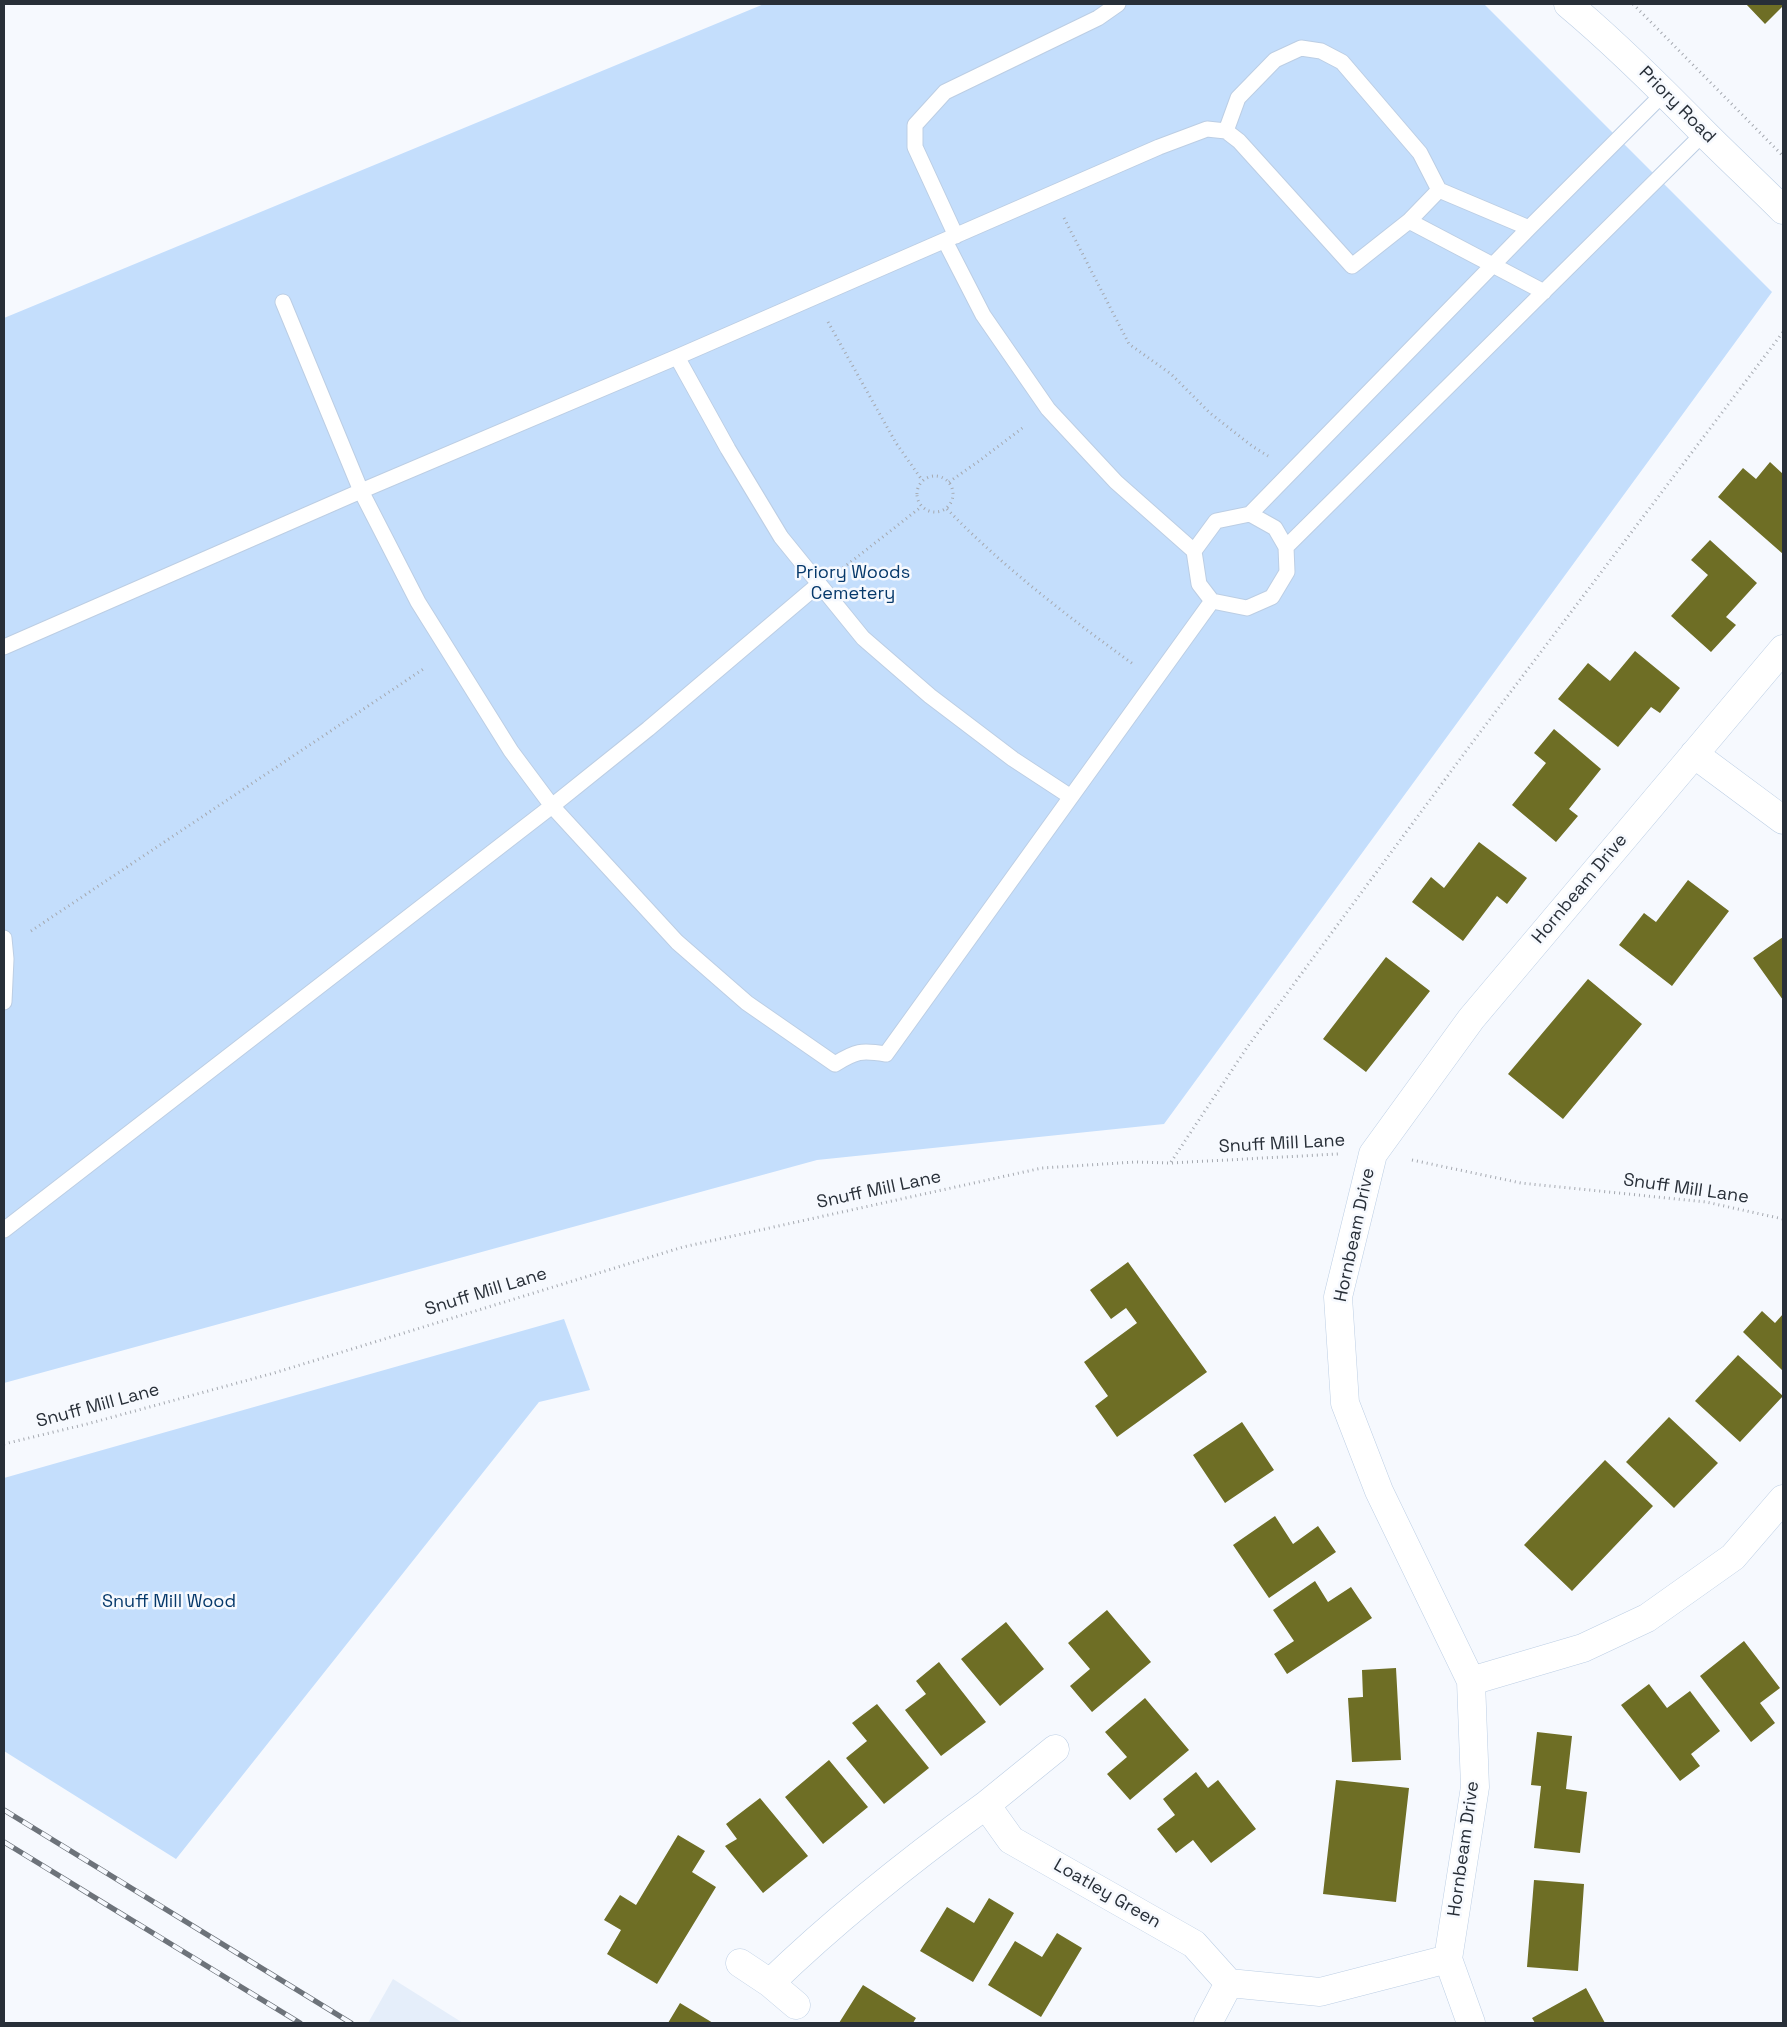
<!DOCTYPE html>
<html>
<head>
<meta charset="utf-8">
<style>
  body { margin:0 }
  #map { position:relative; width:1787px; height:2027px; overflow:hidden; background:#f6f9fe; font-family:"Space Grotesk",sans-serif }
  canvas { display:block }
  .frame { position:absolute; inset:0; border:5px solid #282f38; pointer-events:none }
</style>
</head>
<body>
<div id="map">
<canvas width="1787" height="2027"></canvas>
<div class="frame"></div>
</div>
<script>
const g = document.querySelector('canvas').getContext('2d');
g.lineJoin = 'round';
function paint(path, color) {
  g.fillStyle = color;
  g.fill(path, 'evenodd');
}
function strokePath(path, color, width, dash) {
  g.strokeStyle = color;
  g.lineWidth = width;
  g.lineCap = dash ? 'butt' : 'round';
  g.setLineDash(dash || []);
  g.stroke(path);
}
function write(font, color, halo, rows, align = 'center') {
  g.font = font + ' "Space Grotesk",sans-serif';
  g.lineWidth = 5;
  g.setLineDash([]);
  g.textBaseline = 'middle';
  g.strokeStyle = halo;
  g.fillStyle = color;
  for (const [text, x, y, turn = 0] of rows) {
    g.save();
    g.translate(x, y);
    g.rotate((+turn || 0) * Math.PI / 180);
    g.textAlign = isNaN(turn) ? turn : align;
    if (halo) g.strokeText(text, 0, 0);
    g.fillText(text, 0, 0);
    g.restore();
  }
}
paint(new Path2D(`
  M393 1979 463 2023H368Z`), '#e5eefa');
paint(new Path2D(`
  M764 4H1484L1772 292 1164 1124 817 1160 4 1383V318Z
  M564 1319 590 1390 539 1402 176 1859 4 1751V1478Z`), '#c4defc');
paint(new Path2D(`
  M1746 4H1783V6L1765 24Z
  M1770 462 1783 474V554L1718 497 1743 468 1756 479Z
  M1710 540 1757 583 1726 617 1736 625 1711 652 1671 616 1708 575 1691 560Z
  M1635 651 1680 688 1660 713 1651 707 1618 747 1558 699 1588 663 1610 681Z
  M1554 729 1601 769 1569 809 1578 816 1556 842 1512 805 1546 763 1534 753Z
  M1479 842 1527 878 1507 904 1497 896 1463 941 1412 902 1431 877 1444 888Z
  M1688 880 1729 911 1672 986 1619 945 1644 913 1656 922Z
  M1783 937V1000L1753 958Z
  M1386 957 1430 991 1366 1072 1323 1039Z
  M1588 979 1642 1024 1563 1119 1508 1074Z
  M1128 1262 1207 1372 1117 1437 1095 1406 1108 1396 1084 1362 1137 1323 1126 1308 1111 1319 1090 1290Z
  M1762 1311 1775 1323 1783 1314V1371L1743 1332Z
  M1738 1355 1783 1396 1740 1442 1695 1401Z
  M1669 1417 1718 1463 1674 1508 1626 1462Z
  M1242 1422 1274 1470 1225 1503 1193 1455Z
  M1605 1460 1653 1506 1572 1591 1524 1545Z
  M1275 1516 1293 1544 1318 1526 1336 1552 1269 1598 1233 1545Z
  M1315 1581 1328 1602 1351 1587 1372 1618 1287 1674 1274 1654 1294 1641 1273 1610Z
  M1107 1610 1151 1662 1092 1712 1070 1686 1090 1669 1068 1643Z
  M1006 1622 1044 1669 1000 1706 961 1659Z
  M1744 1641 1780 1688 1760 1703 1775 1723 1751 1742 1700 1676Z
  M939 1662 986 1722 941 1756 905 1710 926 1694 916 1681Z
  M1396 1668 1401 1760 1352 1762 1348 1698 1363 1697 1362 1670Z
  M1649 1684 1667 1708 1690 1691 1720 1731 1691 1754 1700 1766 1680 1781 1621 1705Z
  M1145 1698 1189 1750 1130 1800 1107 1774 1127 1757 1105 1732Z
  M877 1704 929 1768 884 1804 846 1758 867 1741 852 1723Z
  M1537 1732 1572 1736 1566 1789 1587 1792 1580 1853 1534 1848 1541 1786 1531 1785Z
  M829 1760 868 1807 823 1844 785 1797Z
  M1196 1772 1208 1788 1218 1780 1256 1829 1211 1863 1193 1840 1176 1853 1157 1829 1175 1815 1163 1799Z
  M1336 1780 1409 1788 1396 1902 1323 1894Z
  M760 1798 808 1856 763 1893 725 1846 737 1839 726 1824Z
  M678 1835 705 1851 692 1872 716 1887 657 1984 607 1954 621 1930 604 1920 620 1895 636 1905Z
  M1534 1880 1584 1884 1578 1971 1527 1967Z
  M989 1898 1014 1913 973 1982 920 1951 947 1907 974 1923Z
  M1057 1933 1082 1948 1041 2017 988 1985 1015 1941 1042 1957Z
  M863 1985 916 2018 913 2023H839Z
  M1586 1988 1605 2023H1535L1532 2018Z
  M680 2003 713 2023H668Z`), '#6e6e25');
const service = new Path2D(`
  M1226 131 1238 98 1275 60 1301 48 1321 51 1342 62 1420 153 1439 190
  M1409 221 1439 190 1529 228
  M956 236 915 147V125L945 92 1098 18 1118 4
  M945 241 983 315 1048 409 1116 482 1194 551
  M283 302 361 491 418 602 511 751 552 806 677 942 747 1003 835 1064C856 1051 861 1050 886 1054L1212 601
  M677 357 728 449 781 537 863 638 930 696 1013 759 1071 797
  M1250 514 1529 228 1665 92
  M1250 514 1275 528 1286 547 1287 572 1272 597 1247 608 1212 601 1199 584 1194 551 1216 521Z
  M1286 547 1704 133
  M4 647 361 491 677 357 1159 147 1207 129 1226 131 1239 141 1352 266 1409 221 1544 292
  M4 938 6 959 4 1002
  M4 1230 552 806 648 729 819 584`);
const minor = new Path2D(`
  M1694 754 1783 820
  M1471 1681 1583 1648 1647 1618 1733 1557 1783 1499
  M986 1805 1055 1749
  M740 1963 770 1983 796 2005
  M770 1983C838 1917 909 1861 986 1805L1011 1840 1194 1944 1229 1983 1320 1992 1448 1959
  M1208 2023 1229 1983
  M1471 2023 1448 1959 1475 1787 1471 1681 1379 1491 1345 1403 1338 1297 1373 1154 1471 1019 1783 649`);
const tertiary = new Path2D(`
  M1568 4C1616 44 1660 88 1704 133 1730 159 1757 184 1783 210`);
strokePath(service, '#bccee4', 17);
strokePath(minor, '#bccee4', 29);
strokePath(tertiary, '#bccee4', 29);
strokePath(new Path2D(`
  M1633 4 1783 156
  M1064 218 1129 344 1171 374 1210 413 1252 446 1268 456
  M828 322 896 443 922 480
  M917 494a18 18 0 1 1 36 0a18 18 0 1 1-36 0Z
  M949 482 979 461 1025 426
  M947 509C1003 567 1067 616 1133 664
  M843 568 921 507
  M31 931 425 668
  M1412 1160 1521 1183 1706 1202 1783 1219
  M1171 1162 1248 1046 1472 743 1783 332
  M4 1444 87 1424 274 1373 683 1247 1042 1168 1135 1162 1171 1163 1338 1154`), '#a5a9b0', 3, [1, 4]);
strokePath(service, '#fff', 15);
strokePath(minor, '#fff', 28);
strokePath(tertiary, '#fff', 28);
const rail = new Path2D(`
  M4 1810 351 2023
  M4 1842 300 2023`);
strokePath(rail, '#6d737a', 5.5);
strokePath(rail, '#f6f9fe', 4, [11]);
write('18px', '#282f38', '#f6f9fe', [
  ["Priory Road",1677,105,45],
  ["Hornbeam Drive",1580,889,-50],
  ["Snuff Mill Lane",1282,1144,-3],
  ["Snuff Mill Lane",1686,1189,8],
  ["Snuff Mill Lane",879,1190,-12],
  ["Hornbeam Drive",1355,1235,-78],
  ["Snuff Mill Lane",486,1292,-17],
  ["Snuff Mill Lane",98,1406,-15],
  ["Hornbeam Drive",1464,1849,-82],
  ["Loatley Green",1107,1894,30]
]);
write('18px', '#06396b', '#f6f9fe', [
  ["Priory Woods",853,573],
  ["Cemetery",853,594],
  ["Snuff Mill Wood",169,1602]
]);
</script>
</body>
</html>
